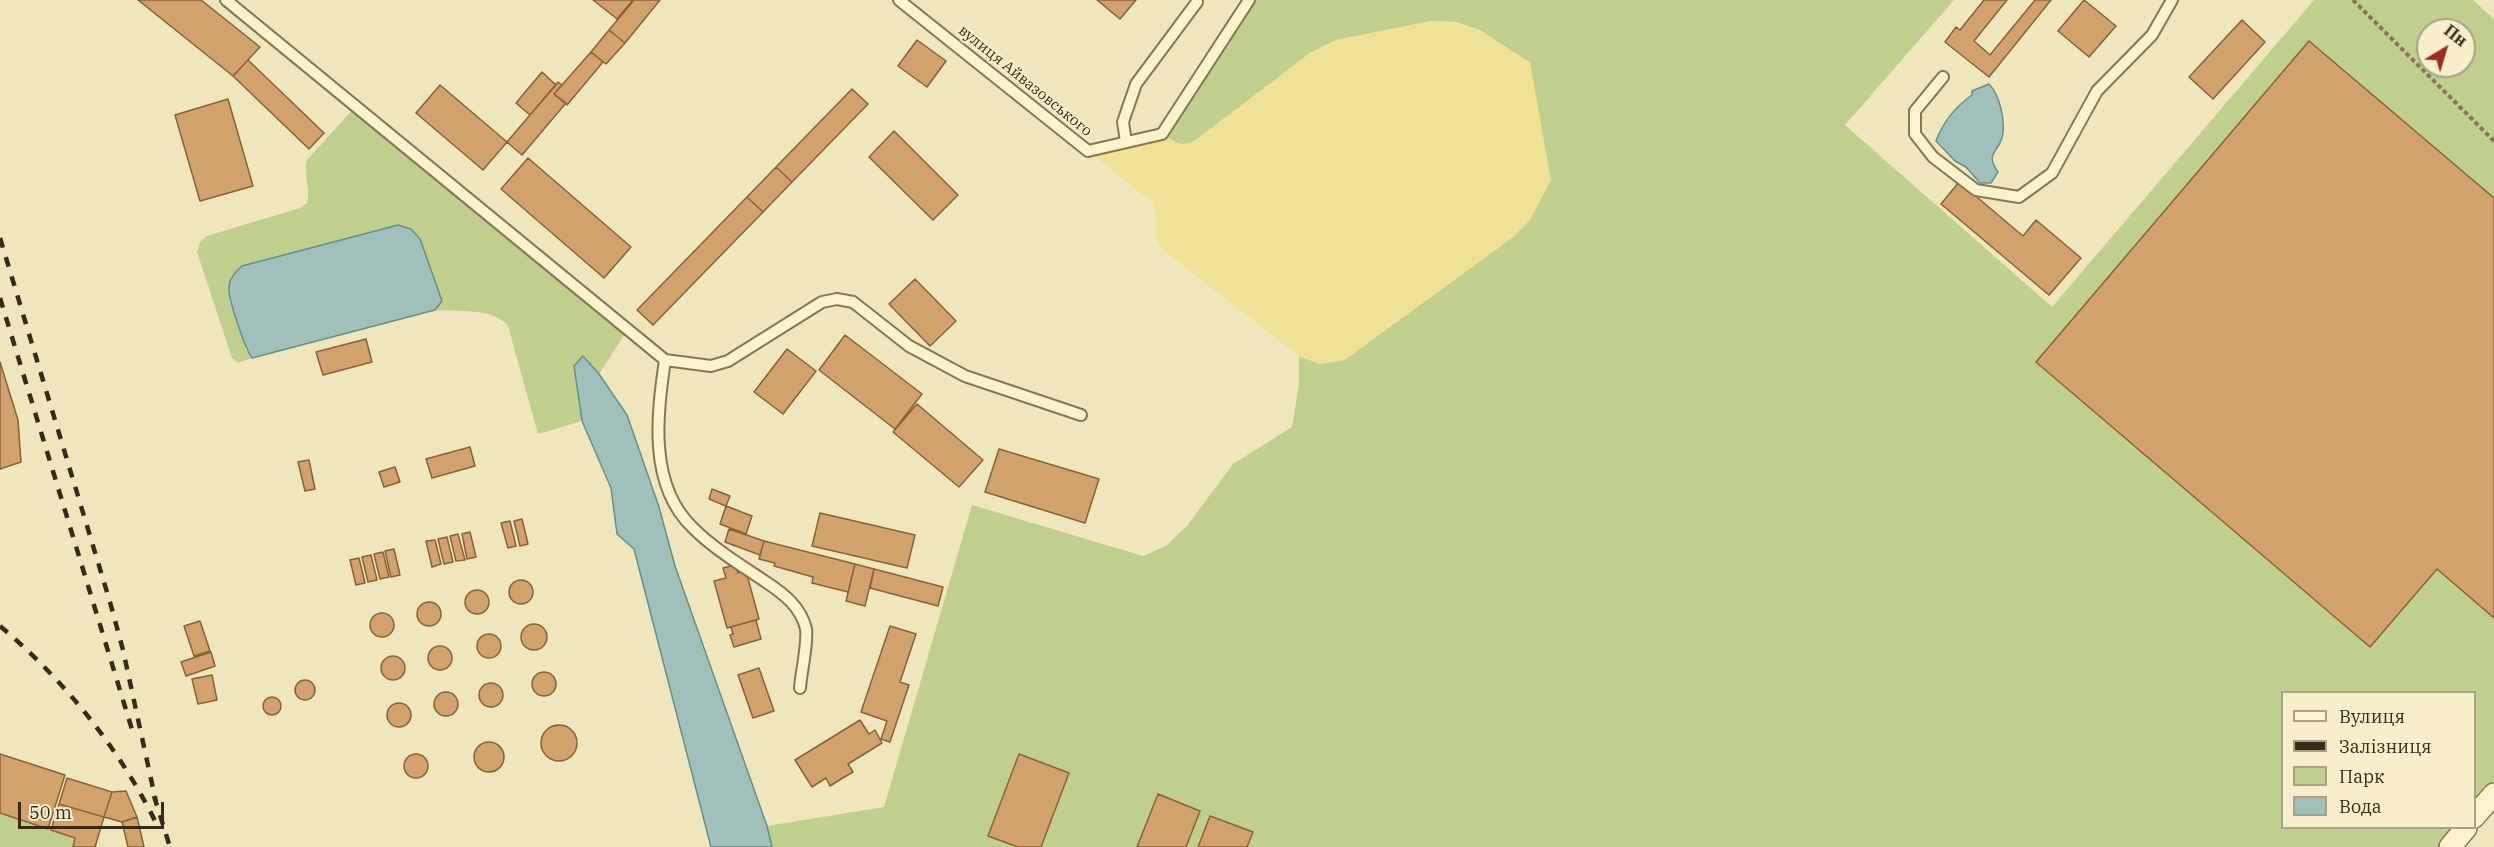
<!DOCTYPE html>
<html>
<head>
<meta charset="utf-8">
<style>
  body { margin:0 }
  #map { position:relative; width:2494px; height:847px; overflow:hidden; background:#f0e6bb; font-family:"IBM Plex Serif",serif }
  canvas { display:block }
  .legend { position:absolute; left:2281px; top:691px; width:195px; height:138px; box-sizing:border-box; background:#f7efcb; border:2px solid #aaa184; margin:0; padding:8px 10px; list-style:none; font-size:18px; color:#362b1a }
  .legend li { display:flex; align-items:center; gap:12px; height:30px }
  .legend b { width:30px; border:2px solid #aaa184 }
  .north { position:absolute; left:2416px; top:18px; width:60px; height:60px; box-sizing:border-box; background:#f7efcb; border:2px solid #aaa184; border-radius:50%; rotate:38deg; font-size:16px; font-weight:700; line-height:24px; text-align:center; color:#362b1a }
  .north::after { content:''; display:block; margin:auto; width:21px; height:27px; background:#9b2d20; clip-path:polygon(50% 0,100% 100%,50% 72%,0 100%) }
  .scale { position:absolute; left:18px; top:802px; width:146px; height:27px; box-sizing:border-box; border:3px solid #362b1a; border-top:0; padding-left:8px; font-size:18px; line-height:21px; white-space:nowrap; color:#362b1a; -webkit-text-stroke:4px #f7efcb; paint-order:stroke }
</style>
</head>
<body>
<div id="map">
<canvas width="2494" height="847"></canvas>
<ul class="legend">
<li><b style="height:8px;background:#fbf2ce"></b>Вулиця</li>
<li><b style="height:8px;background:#362b1a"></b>Залізниця</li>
<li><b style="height:16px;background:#c0ce8e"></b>Парк</li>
<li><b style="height:16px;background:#9fc1ba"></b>Вода</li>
</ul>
<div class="north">Пн</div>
<div class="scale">50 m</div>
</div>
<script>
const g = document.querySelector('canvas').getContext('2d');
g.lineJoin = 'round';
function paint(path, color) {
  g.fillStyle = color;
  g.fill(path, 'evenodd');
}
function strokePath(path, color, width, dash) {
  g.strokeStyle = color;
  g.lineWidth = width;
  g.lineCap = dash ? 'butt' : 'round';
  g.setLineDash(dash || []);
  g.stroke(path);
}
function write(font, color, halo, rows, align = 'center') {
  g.font = font + ' "IBM Plex Serif",serif';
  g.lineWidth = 4.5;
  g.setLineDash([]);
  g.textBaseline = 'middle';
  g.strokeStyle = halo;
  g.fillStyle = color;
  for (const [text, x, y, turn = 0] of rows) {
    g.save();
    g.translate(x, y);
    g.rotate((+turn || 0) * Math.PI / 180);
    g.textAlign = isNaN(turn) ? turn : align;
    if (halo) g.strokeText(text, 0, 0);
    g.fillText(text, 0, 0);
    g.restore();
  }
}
paint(new Path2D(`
  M1249 0H1954L1845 125 2052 307 2314 0H2473L2494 19V797L2475 821 2474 692H2282V828H2469L2453 847H772L767 826 884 807 972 505 1143 556 1166 546 1187 526 1233 464 1292 427 1299 384V356L1320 364 1498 42 1480 30 1456 22 1432 21 1336 40 1310 53 1202 137C1183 148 1179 145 1162 134ZM2428 30H2464V66H2428Z
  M356 106 628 329 599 374 584 357 575 366 582 421 538 434 508 326C493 307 457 312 435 310L442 301 245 348 252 358 238 363 232 358 197 252 200 242 207 236 300 208 307 203C311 189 303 175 307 160Z
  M0 813 75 838 73 847H0Z`), '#c0ce8e');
paint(new Path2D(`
  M1432 21C1478 23 1492 39 1530 62L1551 180 1530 220 1512 238 1345 360 1320 364 1299 356 1163 250C1149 230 1161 223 1152 202L1088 151 1162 134 1179 145 1190 144 1310 53 1336 40Z`), '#efe195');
const water = new Path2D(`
  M1989 84C2000 95 2006 123 2002 138 1997 154 1985 153 1998 172L1991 183H1980L1966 167 1955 161 1936 141C1943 122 1955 107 1972 95V91Z
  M398 225 411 229 420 239 442 301 435 310 252 358C245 348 227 297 229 286 230 277 236 272 242 266Z
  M583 356 599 374 627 415 659 507 675 566 767 826 772 847H711L634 549 617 534 611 488 582 421 574 366Z`);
paint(water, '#9fc1ba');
strokePath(water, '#678e89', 1.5);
const building = new Path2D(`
  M138 0H201L260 47 233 76Z
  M593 0H633L617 19Z
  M634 0H660L625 43 609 30Z
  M1097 0H1136L1120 19Z
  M1984 0H2007L1974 41 1990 55 2035 0H2051L1989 77 1945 42 1956 27 1960 30Z
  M2084 0 2116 26 2089 57 2058 31Z
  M2242 20 2265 42 2213 99 2189 77Z
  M609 30 625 43 606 64 591 52Z
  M917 40 946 61 927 87 898 66Z
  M2309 41 2494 198V618L2437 569 2370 647 2036 362Z
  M591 52 603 62 567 105 554 94Z
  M248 60 324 133 309 149 233 76Z
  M542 72 556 85 530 115 516 103Z
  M558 82 562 85 554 94 566 103 522 155 507 142Z
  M440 85 507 142 483 170 416 113Z
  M852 89 868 104 792 182 776 167Z
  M228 99 253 186 200 201 175 115Z
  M894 131 958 195 933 220 869 157Z
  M528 158 631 247 604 278 501 189Z
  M776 167 792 182 763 212 747 197Z
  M1959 182 2023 236 2036 220 2081 258 2049 295 1941 204Z
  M747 197 763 212 653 325 637 310Z
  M915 279 956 321 930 346 889 304Z
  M845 335 922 394 895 429 819 370Z
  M366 339 372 362 323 375 316 352Z
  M787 349 816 371 783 414 754 392Z
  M0 362 18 420 21 462 0 469Z
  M917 404 983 460 959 487 893 432Z
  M470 447 475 466 432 478 426 459Z
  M999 449 1099 479 1085 523 985 492Z
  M309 460 315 489 305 491 298 462Z
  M395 467 400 482 384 487 379 472Z
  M712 489 730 496 726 506 709 499Z
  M726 506 752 516 746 534 720 524Z
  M820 513 915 535 907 568 812 546Z
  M522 519 528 544 520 546 514 521Z
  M510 521 516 546 508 548 501 523Z
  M729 529 764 541 760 555 725 542Z
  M470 532 476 557 467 559 462 534Z
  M458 534 465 560 456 561 450 536Z
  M447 537 453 562 444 564 438 539Z
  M435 540 441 564 432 567 426 541Z
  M764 541 855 564 848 592 812 583 813 577 774 566 775 563 759 559Z
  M394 549 400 575 391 577 385 551Z
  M383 552 389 577 380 579 374 554Z
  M371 555 377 580 368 582 362 557Z
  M359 558 365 583 356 585 350 560Z
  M855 564 874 569 865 606 846 601Z
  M735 565 738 573 746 571 759 619 727 628 714 581 726 578 723 568Z
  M874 569 943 587 938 606 870 588Z
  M509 592a12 12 0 1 1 24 0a12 12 0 1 1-24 0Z
  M465 602a12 12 0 1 1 24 0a12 12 0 1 1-24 0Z
  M417 614a12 12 0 1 1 24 0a12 12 0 1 1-24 0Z
  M370 625a12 12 0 1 1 24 0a12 12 0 1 1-24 0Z
  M756 620 761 639 734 647 730 635 733 634 731 627Z
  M200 621 210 651 194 656 184 626Z
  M521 637a13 13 0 1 1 26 0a13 13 0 1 1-26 0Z
  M890 626 916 634 900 682 909 685 890 742 881 739 887 721 861 712Z
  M477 646a12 12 0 1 1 24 0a12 12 0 1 1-24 0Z
  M428 658a12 12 0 1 1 24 0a12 12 0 1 1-24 0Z
  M211 652 215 666 186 676 181 662Z
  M381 668a12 12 0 1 1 24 0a12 12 0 1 1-24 0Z
  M759 668 774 711 753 718 738 675Z
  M532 684a12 12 0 1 1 24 0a12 12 0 1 1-24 0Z
  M212 675 217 700 198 704 192 679Z
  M295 690a10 10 0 1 1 20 0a10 10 0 1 1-20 0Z
  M479 695a12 12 0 1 1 24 0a12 12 0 1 1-24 0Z
  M434 704a12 12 0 1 1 24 0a12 12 0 1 1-24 0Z
  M263 706a9 9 0 1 1 18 0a9 9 0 1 1-18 0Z
  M387 715a12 12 0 1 1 24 0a12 12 0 1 1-24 0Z
  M860 720 869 734 875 730 882 743 848 764 853 772 841 779 830 786 826 778 812 787 795 760Z
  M541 743a18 18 0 1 1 36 0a18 18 0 1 1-36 0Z
  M474 757a15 15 0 1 1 30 0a15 15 0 1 1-30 0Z
  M404 766a12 12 0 1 1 24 0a12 12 0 1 1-24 0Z
  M0 754 65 775 48 829 0 813Z
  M1019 754 1069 773 1041 847H1018L988 836Z
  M67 778 112 792 104 817 59 804Z
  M126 791 137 817 122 822 104 817 112 792Z
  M1158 794 1200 811 1186 847H1137Z
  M59 804 104 817 95 847H73L75 838 51 830Z
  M1210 816 1253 832 1247 847H1198Z
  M137 817 144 847H128L122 822Z`);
paint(building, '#d1a26e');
strokePath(building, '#896138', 1.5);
const service = new Path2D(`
  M226 0 665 360 711 366 728 361 822 302 837 299 853 302 909 346 965 376 1081 415
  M899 0 1088 151 1162 134 1249 0
  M1943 77 1915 111V134L1933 157 1976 190 2019 197 2052 173 2097 91 2152 35 2172 0
  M1126 142 1123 122 1136 84 1197 2
  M665 360C657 415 648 485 693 528 714 549 741 565 766 582 784 594 801 607 806 629 808 644 801 673 800 688`);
const minor = new Path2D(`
  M2474 817 2494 794
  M2450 847 2466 828`);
strokePath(service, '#887554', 14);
strokePath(minor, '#887554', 24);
strokePath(new Path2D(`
  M2353 0 2494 141`), '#887554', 4, [4.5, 3]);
strokePath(service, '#fbf2ce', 10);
strokePath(minor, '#fbf2ce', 21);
strokePath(new Path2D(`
  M0 238 110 602 123 650 156 802
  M0 298 134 736
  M0 626C65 681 121 750 158 827
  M154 796 170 847`), '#362b1a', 4.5, [10, 10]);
write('15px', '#362b1a', '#f7efcb', [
  ["вулиця Айвазовського",1025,81,39]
]);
</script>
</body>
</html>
